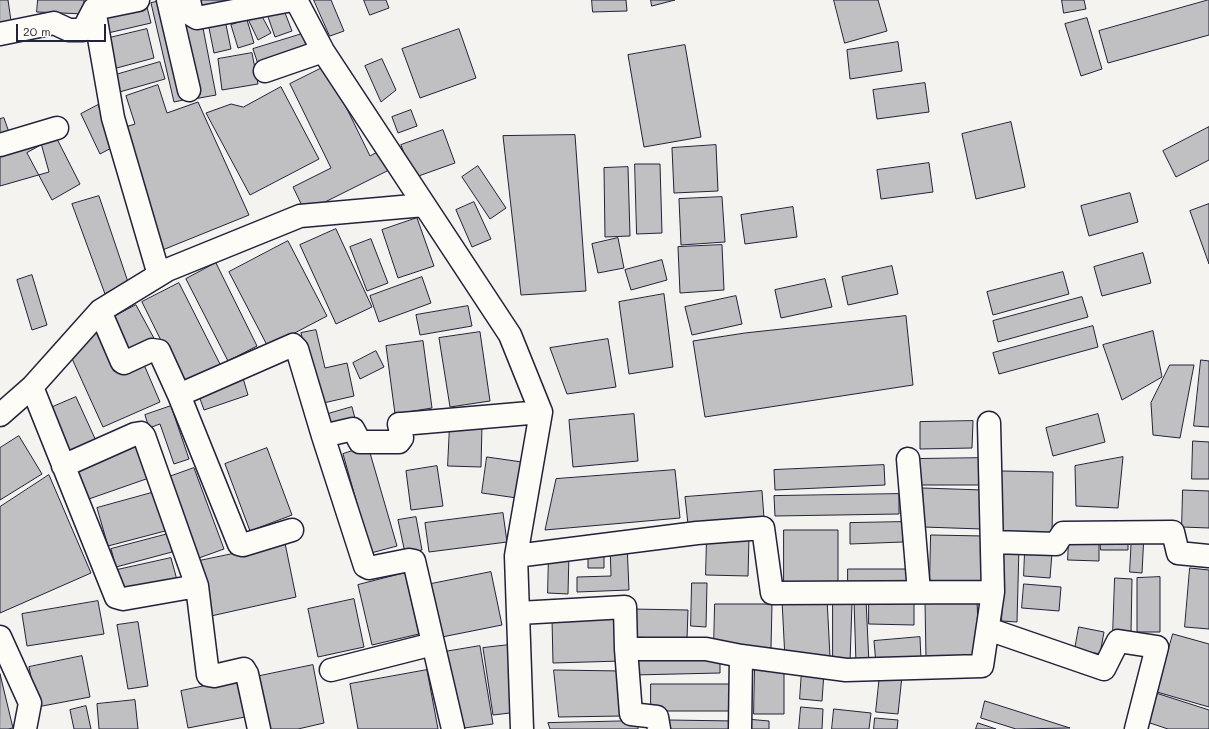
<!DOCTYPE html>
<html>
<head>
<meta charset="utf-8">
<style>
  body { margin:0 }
  #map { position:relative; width:1209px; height:729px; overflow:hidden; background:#f4f3ef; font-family:Mali,sans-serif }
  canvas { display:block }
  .scale { position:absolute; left:16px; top:24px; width:90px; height:18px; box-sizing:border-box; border:2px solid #22223b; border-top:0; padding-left:5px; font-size:12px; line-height:14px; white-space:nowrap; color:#22223b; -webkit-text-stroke:3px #fdfcf7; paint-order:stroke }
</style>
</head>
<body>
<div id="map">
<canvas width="1209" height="729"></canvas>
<div class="scale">20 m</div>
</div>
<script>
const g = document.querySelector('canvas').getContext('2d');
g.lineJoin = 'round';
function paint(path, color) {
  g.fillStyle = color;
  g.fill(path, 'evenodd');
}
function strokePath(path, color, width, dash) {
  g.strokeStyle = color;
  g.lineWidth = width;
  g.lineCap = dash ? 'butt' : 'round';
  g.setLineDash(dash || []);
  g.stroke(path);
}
const building = new Path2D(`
  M0 0H8L12 28 0 30Z
  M38 0H84V14L37 12Z
  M165 0 188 99 174 102 151 3Z
  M197 0H241L200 11Z
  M314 0H331L344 31 330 36Z
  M364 0H386L389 8 370 15Z
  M592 0H626L627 11 593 12Z
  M651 0H675L652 6Z
  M834 0H878L887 31 845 43Z
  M1062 0H1084L1086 9 1064 13Z
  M1209 0V35L1108 63 1099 31Z
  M146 3 151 23 108 33 104 13Z
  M282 5 292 31 275 37 266 11Z
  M258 9 271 33 258 40 246 15Z
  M1087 18 1102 69 1081 76 1065 24Z
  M225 20 231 49 214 53 208 23Z
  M247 20 254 43 238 48 231 25Z
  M202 23 216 95 194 99 181 26Z
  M147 29 154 58 113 69 105 39Z
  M459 29 476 78 420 98 402 49Z
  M302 34 307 48 258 64 253 49Z
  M898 42 902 71 850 79 847 50Z
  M685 45 701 137 644 147 628 55Z
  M252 53 258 84 222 90 218 59Z
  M382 59 396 90 381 102 365 66Z
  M160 62 165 79 116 93 112 76Z
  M326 66 370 156 381 150 391 169 305 212 293 187 331 168 290 84Z
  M925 83 929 112 877 119 873 90Z
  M158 85 167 113 198 102 249 215 160 251 119 129 135 124 126 96Z
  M281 87 319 159 250 195 206 113 231 104 243 107Z
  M98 105 117 145 100 154 81 114Z
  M411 110 417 126 398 133 392 117Z
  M4 118 11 138 0 142V119Z
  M1011 122 1025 187 976 199 962 134Z
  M1209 127V160L1176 177 1163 151Z
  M443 130 455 163 413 178 401 145Z
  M575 135 586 291 521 295 503 136Z
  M39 136 49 172 0 186V146Z
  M56 137 80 184 52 200 27 153Z
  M716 145 718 191 674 193 672 148Z
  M929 163 933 192 881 199 877 170Z
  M635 164H660L662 233 637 234Z
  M478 166 506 208 490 219 462 177Z
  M628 167 630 236 605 237 604 168Z
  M1130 193 1138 222 1089 236 1081 206Z
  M99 196 128 282 105 294 72 204Z
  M722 197 725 242 681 245 679 199Z
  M474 202 491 239 472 247 456 210Z
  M1209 204V264L1190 211Z
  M793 207 797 237 745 244 741 215Z
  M417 218 434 266 398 278 382 230Z
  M336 229 372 307 336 324 300 245Z
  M618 238 624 268 598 273 592 244Z
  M371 239 388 283 367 291 350 247Z
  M288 241 327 316 268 347 229 272Z
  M722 245 724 290 680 293 678 247Z
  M1143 253 1151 283 1102 296 1094 267Z
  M662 260 667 280 631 290 625 270Z
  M216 263 257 346 228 361 186 279Z
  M892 266 898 294 848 305 842 277Z
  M1063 272 1069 294 993 315 987 292Z
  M32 275 47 325 32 330 17 280Z
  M422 277 431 303 379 322 370 296Z
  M825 279 832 307 781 318 775 290Z
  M179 283 221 366 183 385 142 302Z
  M664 294 673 367 629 374 619 302Z
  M736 296 742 324 692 335 685 307Z
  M1082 297 1088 317 998 342 993 321Z
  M136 305 156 342 132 356 112 318Z
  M468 306 472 326 420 335 416 315Z
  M906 316 913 385 705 417 693 341 745 333Z
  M97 325 142 360 160 402 103 427 64 341Z
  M1093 326 1098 347 999 374 993 353Z
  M316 330 325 368 347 363 354 396 319 404 301 333Z
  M1153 331 1162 377 1122 400 1103 345Z
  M480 332 490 401 450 407 439 338Z
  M608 339 616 387 567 394 550 348Z
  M423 341 432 408 395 414 386 346Z
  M376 351 384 367 360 379 353 363Z
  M1201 360 1209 361V427L1194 426Z
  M1170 365H1194L1180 438 1153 435 1151 403Z
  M243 378 248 395 204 410 198 393Z
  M76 397 97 443 69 456 48 409Z
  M171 406 189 459 174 464 160 424 149 428 145 415Z
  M352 407 356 422 332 429 328 414Z
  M634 414 638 461 573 467 569 420Z
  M1098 414 1105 442 1053 456 1046 428Z
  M973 421 972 448 920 449V422Z
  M450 424 482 425 481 467 448 466Z
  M19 436 42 474 0 500V448Z
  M1193 441 1209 442V479H1192Z
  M137 444 149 478 86 500 74 466Z
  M368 446 397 546 371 553 343 454Z
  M267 448 292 515 250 531 225 464Z
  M487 457 522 462 517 498 482 493Z
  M1123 457 1118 508 1076 506 1075 466Z
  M986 458V485H915L914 459Z
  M884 465 885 485 775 490 774 470Z
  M437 466 443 506 411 510 406 471Z
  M194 468 224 549 196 559 166 478Z
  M675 470 680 518 545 530 556 479Z
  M1002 471 1053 472 1052 536 1000 535Z
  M49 475 91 573 0 613V507Z
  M923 488 983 490 982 529 923 527Z
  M1183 490 1209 491V528L1182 527Z
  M762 491 764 518 688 524 685 497Z
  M155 492 165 531 108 546 97 508Z
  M899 494V514L775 516 774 496Z
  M503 513 507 542 429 552 425 523Z
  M416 517 422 550 405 553 398 520Z
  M903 522V542L850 544V523Z
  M784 530H838V588H784Z
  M1132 533 1144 534 1142 573 1130 572Z
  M168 534 172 552 116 567 111 549Z
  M931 535 984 536 982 583 930 582Z
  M707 536 749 537 748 576 706 575Z
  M1100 537 1128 538V550H1101Z
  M1069 540 1099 541V561L1068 560Z
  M285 543 296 597 211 616 199 561Z
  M627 543 629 590 577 592V577L611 576 610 544Z
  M1004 546H1019L1017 622 1002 621Z
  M604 549V568H588V550Z
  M549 551 569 552 568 594 548 593Z
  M1025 551 1052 553 1050 578 1024 576Z
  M171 558 177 580 122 593 117 570Z
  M1190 568 1209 570V629L1185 627Z
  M848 569H907L908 589H848Z
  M491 572 502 625 442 637 431 584Z
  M405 573 419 634 372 645 358 585Z
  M1160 577V632H1137V578Z
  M1115 578 1132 579 1131 634H1113Z
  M692 583H707L706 627 691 626Z
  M1024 584 1061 587 1059 611 1022 608Z
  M869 597 914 598V625L869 624Z
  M827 598 830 657 785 659 782 600Z
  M354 599 364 647 318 657 308 609Z
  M866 599 869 664H856L854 600Z
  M977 599 979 658 926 659 925 601Z
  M98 601 104 634 27 646 22 614Z
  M833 603H852L850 663H833Z
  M715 604H772L771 648 714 647Z
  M631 609 688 610 687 639 631 637Z
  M620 617 621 661 553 663 552 619Z
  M138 622 148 686 128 689 117 625Z
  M1079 627 1104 632 1100 654 1075 649Z
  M1173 634 1209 644V707L1157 692Z
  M920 637 921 660 876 664 874 641Z
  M509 645 518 712 493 715 483 648Z
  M480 646 493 724 457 729 444 652Z
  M720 655V673L633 675V657Z
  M82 656 90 697 37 707 29 667Z
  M755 664 784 665V714H754Z
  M313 665 324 723 298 729H266L255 677Z
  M427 670 438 729H358L350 684Z
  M554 670 622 671 623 716 559 717Z
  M802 670 824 672 822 701 800 699Z
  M0 674 13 728 8 729H0Z
  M880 674 902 676 898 714 876 712Z
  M238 679 245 717 188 728 181 691Z
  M651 684H736V711H651Z
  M1156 693 1209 710V729H1168L1147 722Z
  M135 700 138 729H99L97 704Z
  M985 701 1070 728 1016 729 981 718Z
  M86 706 91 729H74L70 710Z
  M801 707 823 709 822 729H799Z
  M834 709 871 713 869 729H832Z
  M875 718 898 720 897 729H874Z
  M746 719 769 721V729H745Z
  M668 720 735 721V729H668Z
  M638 721V729H550L548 723Z
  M978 723 996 729H976Z`);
paint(building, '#c0bfc2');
strokePath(building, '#22223b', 1);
const street = new Path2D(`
  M138 0 94 9 113 118 159 275
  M168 0 189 90
  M189 0 192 15 197 18 292 0
  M296 0 323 51 510 335 541 412 516 556 522 729
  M0 34 54 23 69 30H83L94 9
  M265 71 323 51
  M0 145 57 128
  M100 311 122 362 124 363 152 350 159 351 179 395 293 345 297 349 323 436 365 566 369 568 409 560 414 561 453 729
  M32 387 116 597 123 599 197 586 208 675 214 676 244 669 247 674 259 729
  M179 395 239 544 243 545 292 530
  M0 415 32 387 100 311 167 270 300 216 424 205
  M323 436 353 429 360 442H399L402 438 399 424H402L541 412
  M908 459 919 592
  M63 466 135 434 141 433 144 436 197 586
  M993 542 1056 544 1063 533 1173 532 1178 553 1209 556
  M516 556 697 533 763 528 772 593 993 592 989 423
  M519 613 625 607 626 649H706L741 656
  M988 629 1104 669 1118 641 1157 647 1136 729
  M0 637 30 703 25 729
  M626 649 631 714 657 717 659 729
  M331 670 433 644
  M740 729 741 656 846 670 982 666 993 592`);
strokePath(street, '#22223b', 25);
strokePath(street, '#fdfcf7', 22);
</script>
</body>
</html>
